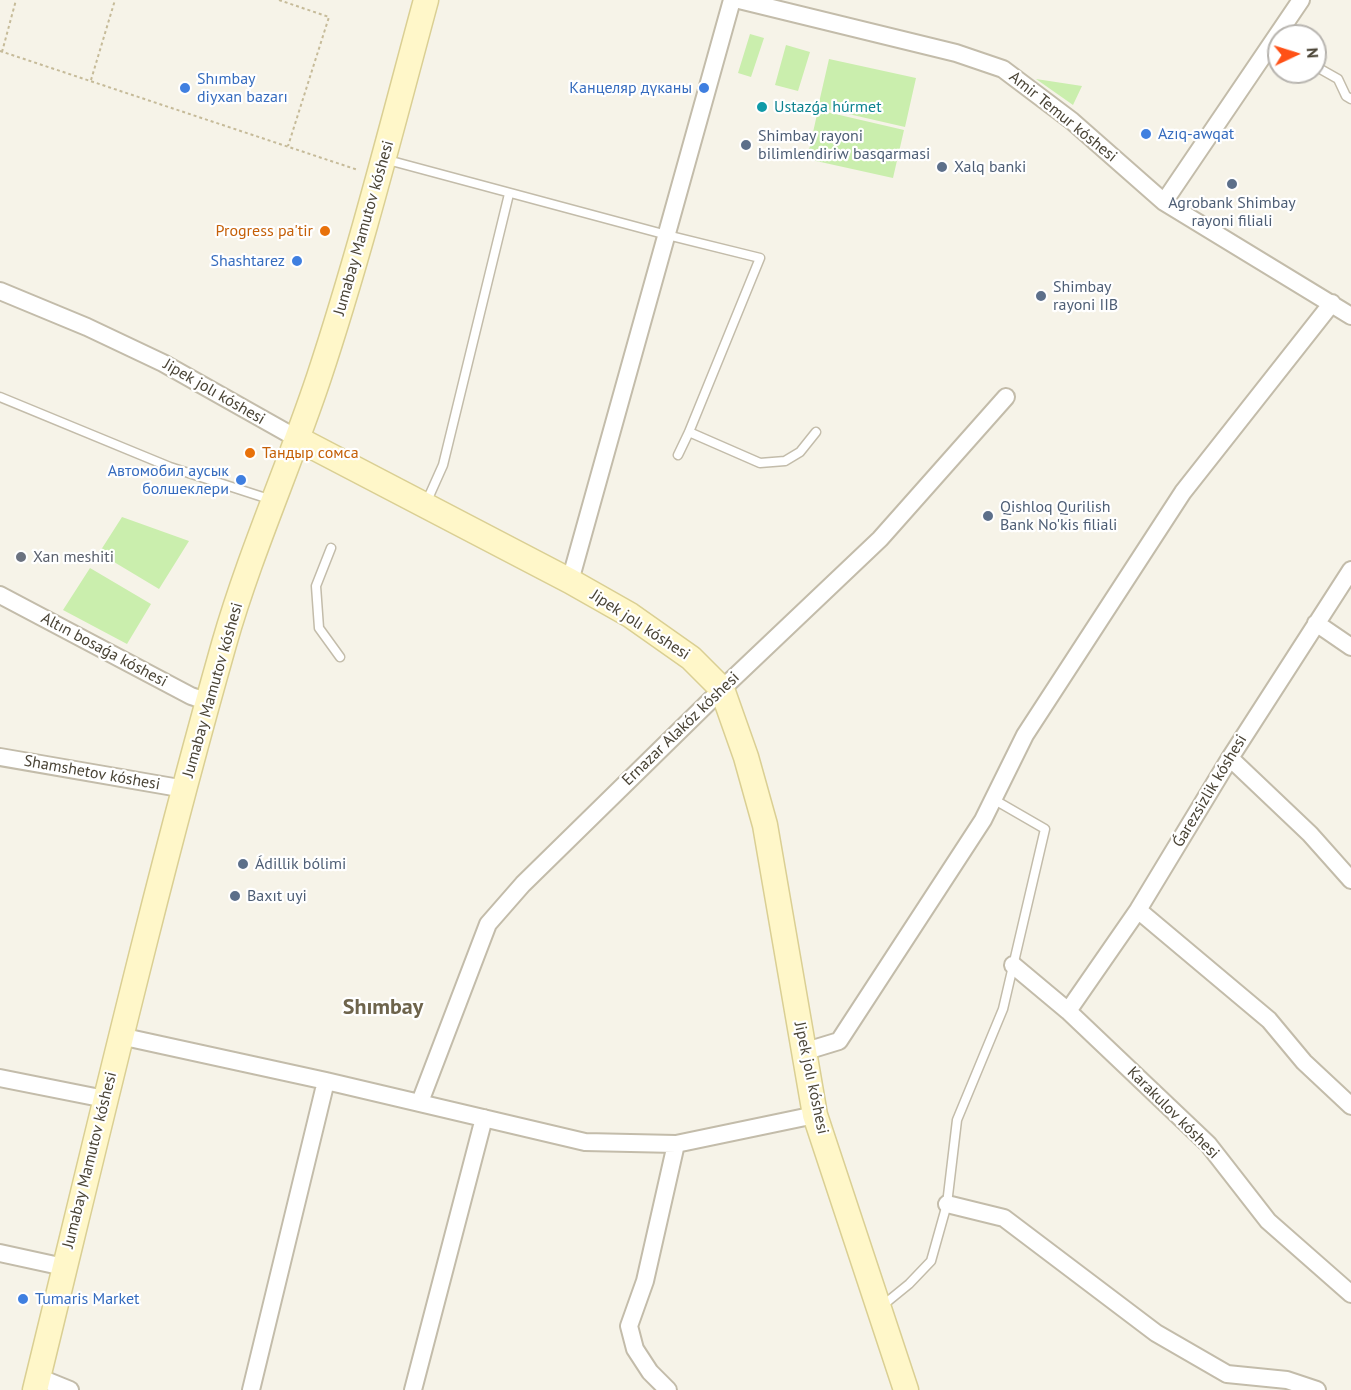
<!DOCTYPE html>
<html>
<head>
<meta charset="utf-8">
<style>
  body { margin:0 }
  #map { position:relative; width:1351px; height:1390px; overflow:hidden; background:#f6f3e8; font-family:"PT Sans",sans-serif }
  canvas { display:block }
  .north { position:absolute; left:1267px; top:24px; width:60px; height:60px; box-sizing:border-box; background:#fff; border:2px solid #b7b4af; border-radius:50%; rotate:86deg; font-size:16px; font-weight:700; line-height:24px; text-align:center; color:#4a4436 }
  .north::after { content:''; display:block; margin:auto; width:21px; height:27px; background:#ff5116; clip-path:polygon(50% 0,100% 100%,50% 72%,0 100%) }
</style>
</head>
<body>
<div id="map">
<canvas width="1351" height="1390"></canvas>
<div class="north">N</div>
</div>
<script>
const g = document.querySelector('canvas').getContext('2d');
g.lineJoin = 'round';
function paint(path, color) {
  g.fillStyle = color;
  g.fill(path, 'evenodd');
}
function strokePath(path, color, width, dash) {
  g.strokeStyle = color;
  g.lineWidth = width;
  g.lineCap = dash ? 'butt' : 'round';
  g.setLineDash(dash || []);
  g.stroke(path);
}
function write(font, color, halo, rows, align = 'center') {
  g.font = font + ' "PT Sans",sans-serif';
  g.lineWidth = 4.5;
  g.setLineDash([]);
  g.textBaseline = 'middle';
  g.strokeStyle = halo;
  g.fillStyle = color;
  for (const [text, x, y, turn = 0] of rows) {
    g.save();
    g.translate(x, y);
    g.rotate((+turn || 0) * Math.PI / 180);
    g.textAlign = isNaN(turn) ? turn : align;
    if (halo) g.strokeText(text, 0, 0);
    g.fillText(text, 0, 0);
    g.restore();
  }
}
paint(new Path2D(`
  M750 34 764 38 751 77 738 73Z
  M786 45 810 52 798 91 775 85Z
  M829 59 916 78 905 127 818 107Z
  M1036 79 1082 86 1073 105Z
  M818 110 904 130 893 178 807 159Z
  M122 517 189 541 159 589 99 553Z
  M90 568 151 604 127 644 63 610Z`), '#caeead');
const lane = new Path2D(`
  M1315 66 1338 79 1346 96 1351 99
  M384 159 667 235 760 258 689 432 678 455
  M0 397 170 467 272 500
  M689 432 760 463 785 461 800 452 816 432
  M426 503 443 465 509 194
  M331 548 316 586 319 628 340 657
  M882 1306 909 1284 931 1261 947 1204 957 1120 1003 1009 1045 829 993 799`);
const street = new Path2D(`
  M739 0 956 53 1003 69 1072 121 1164 202 1351 316
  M1164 202 1301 0
  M0 291 87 327 163 363 298 439
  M570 581 732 0
  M0 595 191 696 209 702
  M1316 623 1351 647
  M0 757 185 789
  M1230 758 1310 834 1351 880
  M1138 910 1269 1020 1304 1062 1351 1106
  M1013 965 1068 1011 1208 1144 1268 1221 1351 1294
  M1068 1011 1138 910 1230 758 1351 570
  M120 1036 326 1081 585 1142 676 1144 815 1115
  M803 1052 839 1041 983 820 1025 735 1183 492 1332 303
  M0 1078 105 1099
  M420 1102 488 924 523 884 722 689 880 539 1006 397
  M947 1204 1004 1218 1156 1333 1227 1374 1287 1380 1317 1390
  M0 1253 64 1267
  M38 1377 70 1390
  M251 1390 326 1081
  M413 1390 484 1118
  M668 1390 650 1372 635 1349 629 1326 645 1281 676 1144`);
const secondary = new Path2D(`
  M298 439 570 581 630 615 691 658 722 689 746 757 765 825 815 1115 906 1390
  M35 1390C96 1141 154 891 224 644 250 553 289 467 319 377 360 253 392 126 426 0`);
strokePath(lane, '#c3bcaa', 11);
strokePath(street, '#c3bcaa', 20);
strokePath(secondary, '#dacf93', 27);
strokePath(new Path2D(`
  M279 0 329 17 288 146
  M0 51 358 170
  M2 52 16 0
  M91 80 115 0`), '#c6bb99', 2, [3, 3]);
strokePath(lane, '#fff', 8);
strokePath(street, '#fff', 16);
strokePath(secondary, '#fff7c9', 24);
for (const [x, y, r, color] of [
  [185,88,6,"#3f7fe0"],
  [704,88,6,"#3f7fe0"],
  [762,107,6,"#0f9aa8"],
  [1146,134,6,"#3f7fe0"],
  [746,145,6,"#5c6f8a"],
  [942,167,6,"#5c6f8a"],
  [1232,184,6,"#5c6f8a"],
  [325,231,6,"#e8710a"],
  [297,261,6,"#3f7fe0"],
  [1041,296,6,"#5c6f8a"],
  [250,453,6,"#e8710a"],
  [241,480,6,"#3f7fe0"],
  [988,516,6,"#5c6f8a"],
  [21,557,6,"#6b7280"],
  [243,864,6,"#5c6f8a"],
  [235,896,6,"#5c6f8a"],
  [23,1299,6,"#3f7fe0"]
]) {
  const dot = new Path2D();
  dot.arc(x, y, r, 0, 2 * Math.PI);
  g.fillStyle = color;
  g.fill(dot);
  strokePath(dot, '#fff', 2);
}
write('16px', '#366cbe', '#fff', [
  ["Shımbay",197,79],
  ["diyxan bazarı",197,97],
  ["Канцеляр дүканы",692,88,"right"],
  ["Azıq-awqat",1158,134],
  ["Shashtarez",285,261,"right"],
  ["Автомобил аусык",229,471,"right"],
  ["болшеклери",229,489,"right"],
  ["Tumaris Market",35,1299]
], 'left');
write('16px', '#0d838f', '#fff', [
  ["Ustazǵa húrmet",774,107]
], 'left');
write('16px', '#4a4436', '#fff', [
  ["Amir Temur kóshesi",1063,117,39],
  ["Jumabay Mamutov kóshesi",364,228,-74],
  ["Jipek jolı kóshesi",214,392,30],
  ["Jipek jolı kóshesi",640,625,33],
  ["Altın bosaǵa kóshesi",104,650,28],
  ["Jumabay Mamutov kóshesi",213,690,-74],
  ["Ernazar Alakóz kóshesi",681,729,-44],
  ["Shamshetov kóshesi",92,773,10],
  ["Ǵarezsizlik kóshesi",1210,791,-59],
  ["Jipek jolı kóshesi",811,1078,78],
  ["Karakulov kóshesi",1173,1113,45],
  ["Jumabay Mamutov kóshesi",90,1160,-76]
]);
write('16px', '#4e5e75', '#fff', [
  ["Shimbay rayoni",758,136],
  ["bilimlendiriw basqarmasi",758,154],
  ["Xalq banki",954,167],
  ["Agrobank Shimbay",1232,203,"center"],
  ["rayoni filiali",1232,221,"center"],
  ["Shimbay",1053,287],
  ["rayoni IIB",1053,305],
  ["Qishloq Qurilish",1000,507],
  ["Bank No'kis filiali",1000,525],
  ["Ádillik bólimi",255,864],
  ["Baxıt uyi",247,896]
], 'left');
write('16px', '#c56008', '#fff', [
  ["Progress pa'tir",313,231],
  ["Тандыр сомса",262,453,"left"]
], 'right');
write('16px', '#5b616d', '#fff', [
  ["Xan meshiti",33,557]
], 'left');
write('bold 22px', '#6e644c', '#fff', [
  ["Shımbay",383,1008]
]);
</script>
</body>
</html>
